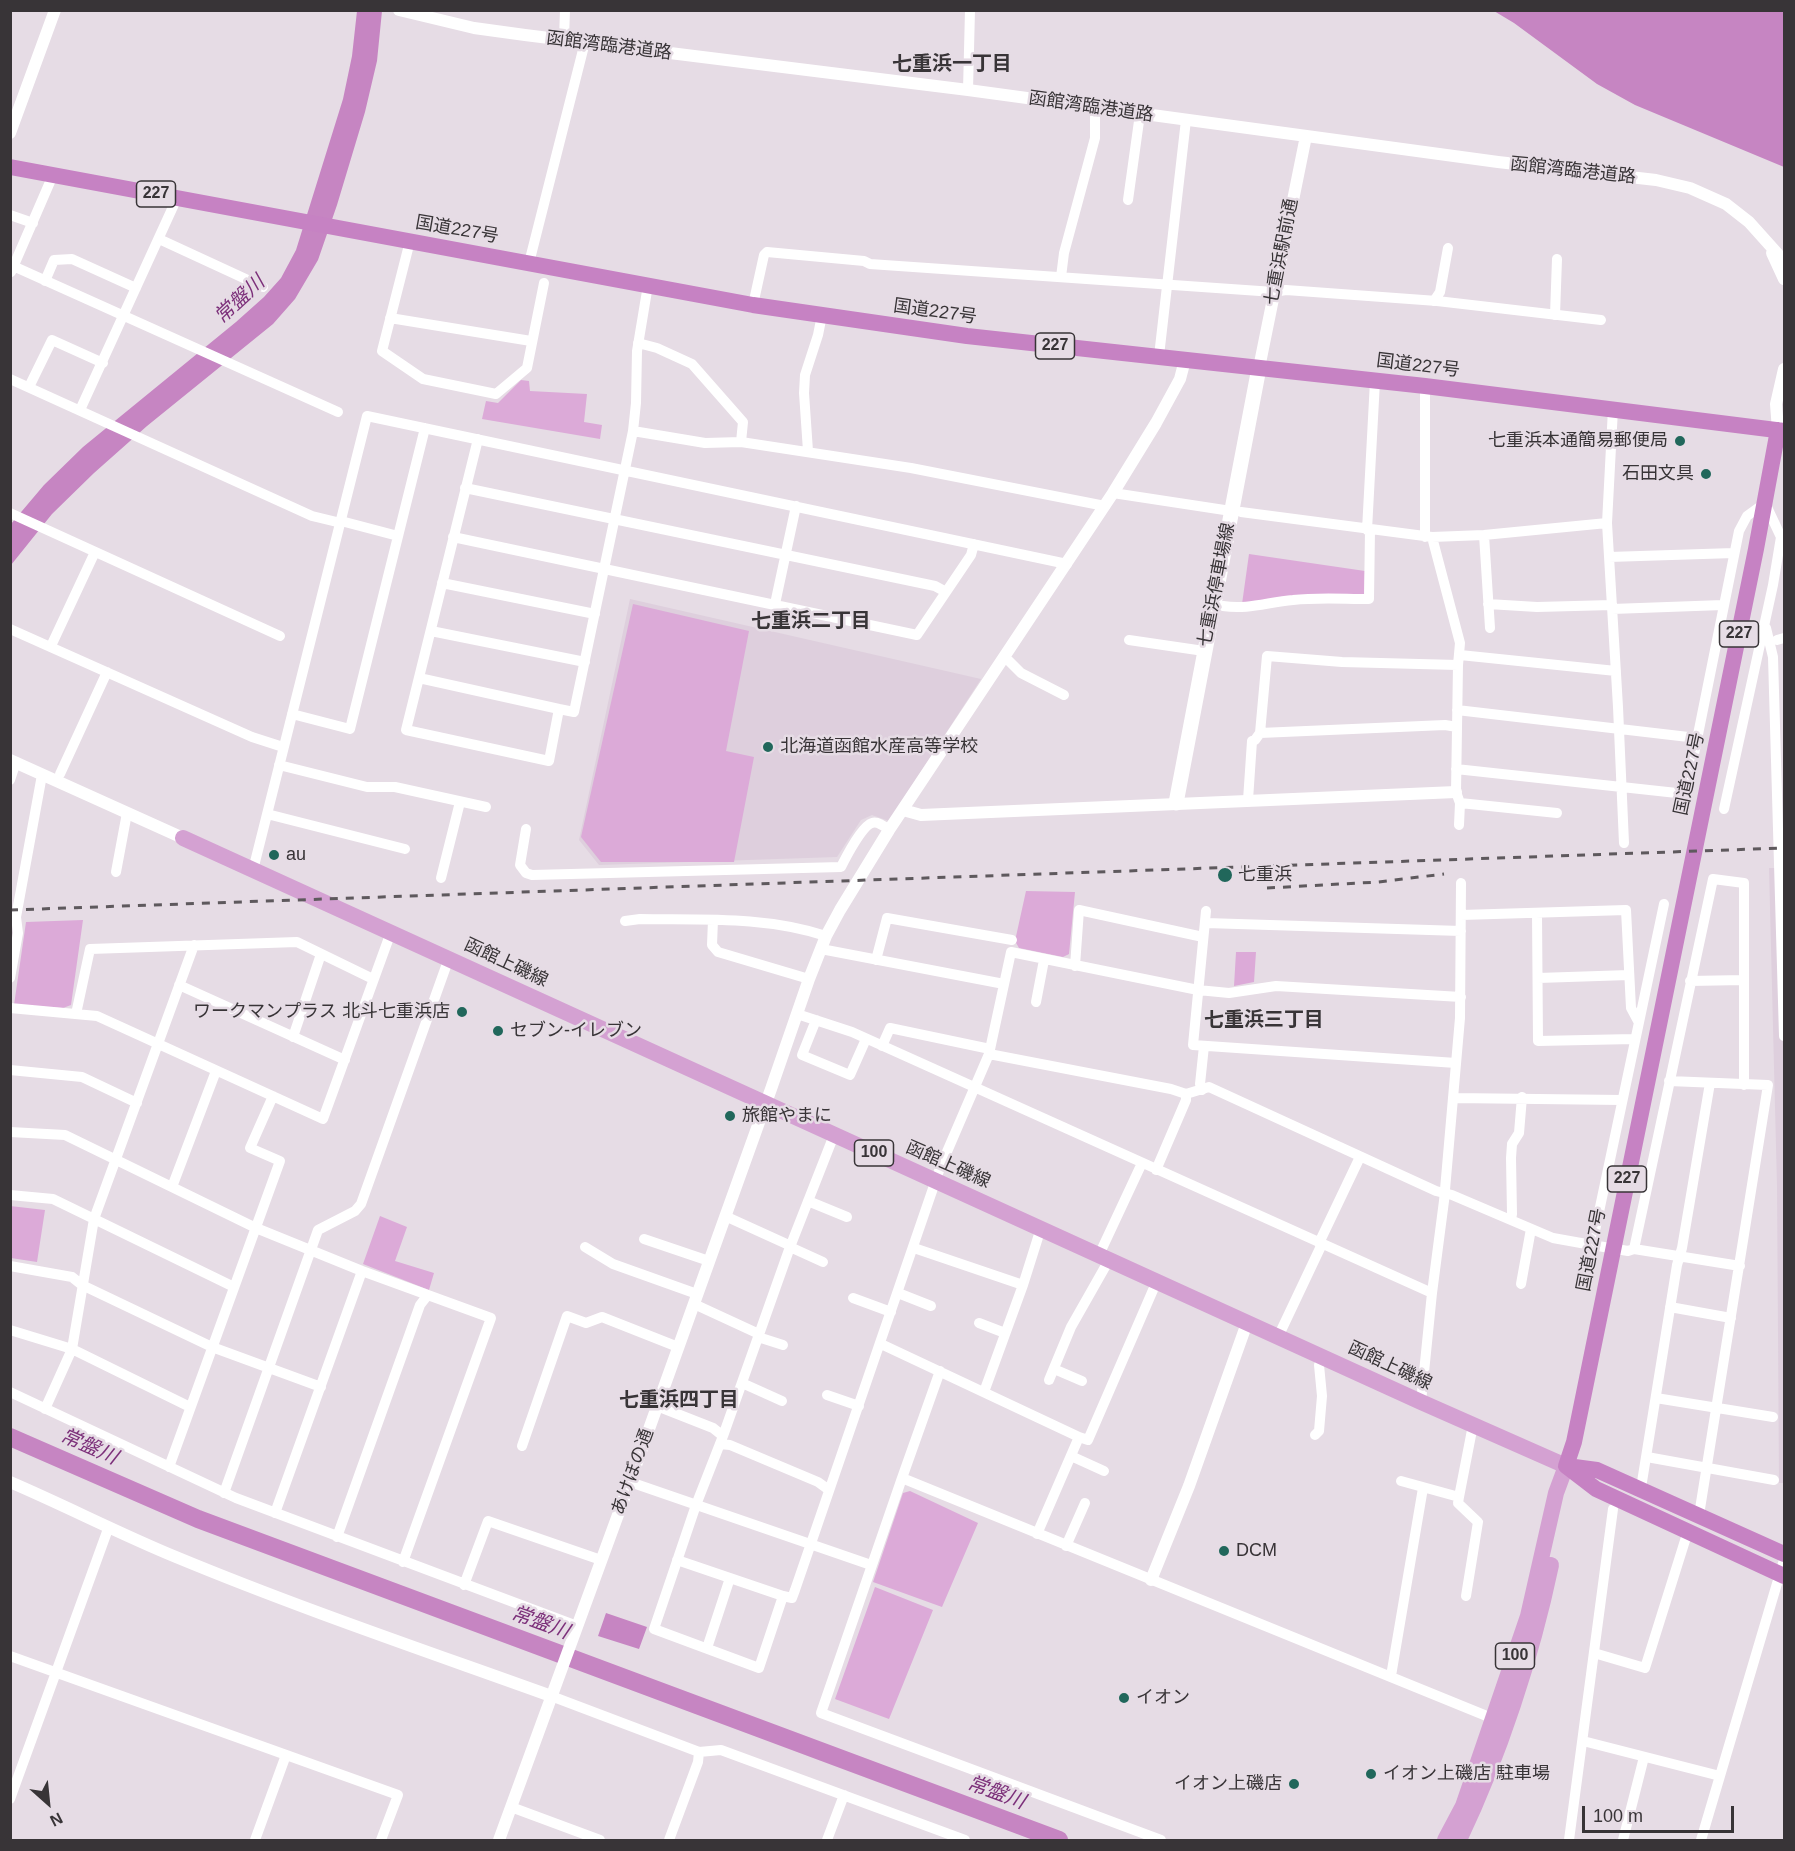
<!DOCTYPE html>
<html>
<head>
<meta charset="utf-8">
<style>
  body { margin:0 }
  #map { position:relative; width:1795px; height:1851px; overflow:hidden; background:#e6dce5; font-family:Arial,sans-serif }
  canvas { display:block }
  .frame { position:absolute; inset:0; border:12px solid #383437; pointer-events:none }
  .north { position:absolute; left:18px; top:1773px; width:60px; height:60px; -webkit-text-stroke:4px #e6dce5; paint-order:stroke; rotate:153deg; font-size:16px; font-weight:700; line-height:24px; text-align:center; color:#383437 }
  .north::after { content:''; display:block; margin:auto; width:21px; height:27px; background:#383437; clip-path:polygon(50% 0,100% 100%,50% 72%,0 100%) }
  .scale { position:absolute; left:1582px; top:1806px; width:152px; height:27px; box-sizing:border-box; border:3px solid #383437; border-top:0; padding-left:8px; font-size:18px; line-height:21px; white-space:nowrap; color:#383437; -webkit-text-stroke:4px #e6dce5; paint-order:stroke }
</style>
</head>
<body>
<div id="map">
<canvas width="1795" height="1851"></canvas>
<div class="frame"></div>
<div class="north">N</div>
<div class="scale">100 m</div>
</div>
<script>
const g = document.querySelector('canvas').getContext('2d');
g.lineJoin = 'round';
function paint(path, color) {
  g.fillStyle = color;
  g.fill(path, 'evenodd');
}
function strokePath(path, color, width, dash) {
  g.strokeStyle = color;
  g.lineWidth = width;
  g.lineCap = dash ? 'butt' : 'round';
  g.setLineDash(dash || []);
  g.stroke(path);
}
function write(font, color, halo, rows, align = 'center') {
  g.font = font + ' Arial,"Noto Sans JP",sans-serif';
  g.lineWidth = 5;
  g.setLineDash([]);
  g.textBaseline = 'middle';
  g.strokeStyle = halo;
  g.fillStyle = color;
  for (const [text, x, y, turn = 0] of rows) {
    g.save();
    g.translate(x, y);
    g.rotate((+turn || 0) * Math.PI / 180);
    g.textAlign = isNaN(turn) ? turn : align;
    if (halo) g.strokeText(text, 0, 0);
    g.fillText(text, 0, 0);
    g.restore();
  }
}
paint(new Path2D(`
  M630 599 981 679 889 821 872 815 861 820 837 857 599 865 579 840Z
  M1769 868H1784V1483H1779L1777 1186Z`), '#decfdd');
paint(new Path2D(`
  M521 380 529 381 530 391 587 394 584 422 602 425 600 439 482 419 486 401 498 403Z
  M1249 554 1365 571 1364 596 1242 604Z
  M633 604 749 631 726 751 754 757 734 862H601L581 837Z
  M1026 891 1075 892 1069 954 1063 957 1019 948 1015 941Z
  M83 920 71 1005 63 1008 14 1005 26 922Z
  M1236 952H1256L1254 982 1234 986Z
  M10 1206 45 1210 37 1262 11 1258Z
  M380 1216 407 1227 395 1261 434 1273 429 1290 363 1264Z
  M910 1491 978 1523 942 1607 873 1582 903 1493Z
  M875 1587 933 1610 889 1719 835 1699Z`), '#dcaad8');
paint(new Path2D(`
  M357 11H382L377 61 365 112 337 205 318 260 295 299 273 324 147 426 94 473 52 514 11 565V524L44 485 83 447 236 322 264 297 281 278 296 250 343 99 352 56Z
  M1494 11H1784V167L1635 105 1597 84 1514 23Z
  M606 1613 647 1627 639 1649 598 1636Z`), '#c685c2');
strokePath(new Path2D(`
  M10 1437 198 1519 1059 1840`), '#c685c2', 18);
strokePath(new Path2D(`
  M564 39 565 10
  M968 90 970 10
  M1128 200 1140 114
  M10 215 33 223
  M159 239 263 287
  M410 241 382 351 423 379 496 394 527 368 544 283
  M529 263 585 42
  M13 266 338 412
  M11 272 53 175
  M1061 277 1064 253 1095 138V108
  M45 281 54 260 72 259 136 288
  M1434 301 1440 292 1448 248
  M753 305 764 255 767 252 864 261 870 264 1274 292 1286 290 1437 301 1601 320
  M1555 315 1557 259
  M390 318 531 341
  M638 343 657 348 692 364 743 422 741 442 911 468 1105 506
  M1159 356 1186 120
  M10 379 312 516 341 523
  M29 387 52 340 103 363
  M1613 409 1607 523 1618 707 1624 843
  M80 410 177 198
  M633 431 705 443 741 442
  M478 439 406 730 549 761 559 709 574 712 633 431 636 403 637 351 648 285
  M808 451 804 393 805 375 818 335 822 315
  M465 488 935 586 946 592
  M1113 493 1231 511
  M1241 512 1432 537 1484 535 1607 523
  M10 513 280 636
  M341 521 398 536
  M1367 530 1375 381
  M1484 535 1490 628
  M453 537 917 635 971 555 974 544
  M1425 537V386
  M1432 537 1460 643 1458 665 1456 792 1460 803 1557 813
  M1609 557 1734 553
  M442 583 595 614
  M775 604 796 506
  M1488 604 1537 607 1612 605
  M1223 606C1248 610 1268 602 1293 600 1318 597 1343 599 1369 599L1370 530
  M1612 609 1723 605
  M1766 628 1773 657 1784 1036
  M10 629 252 737 283 747
  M431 631 585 662
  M1129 640 1204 651
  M1777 640 1784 638
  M51 646 95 552
  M1460 655 1616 671
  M1009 661 1021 673 1064 695
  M419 678 559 709
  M1457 710 1697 738
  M292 714 350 729 425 428
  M1457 727 1445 725 1260 733 1267 656 1342 662 1458 665
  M279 765 367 787H395L486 807
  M1456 769 1686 794 1739 531 1747 516 1765 503 1781 537 1773 585 1724 809
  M60 774 107 672
  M10 780 16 762
  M1248 800 1252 741 1255 740 1260 733
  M267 814 405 849
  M1459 825 1460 803
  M526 829 520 865 526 873 532 875 841 867C846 857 862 826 872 823 878 821 885 827 889 830
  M253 870 367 416 1067 564
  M116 872 127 813
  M441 878 460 802
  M1664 904 1592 1245 1628 1251 1634 1249 1740 1266
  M1206 911 1193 1045 1456 1063
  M1537 914 1538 1041 1634 1039
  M1461 915 1626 910 1631 1008 1638 1021
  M713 920 712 945 718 952 809 979
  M625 921 640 919C702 920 766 916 826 936
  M1206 923 1461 931
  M821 949 1004 984
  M876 960 887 918 1012 940
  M1075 966 1079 910 1203 937
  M10 978 18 933 16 917 42 775
  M1538 978 1629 975
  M1690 981 1743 980
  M179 985 345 1060
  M1036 1002 1044 960
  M10 1008 97 1016 323 1119 391 932
  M76 1014 90 949 297 942 373 979
  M797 1014 852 1032 1432 1293
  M816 1020 802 1055 850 1075 866 1039
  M293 1037 321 954
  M882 1046 890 1028 990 1049
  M989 1054 1171 1089 1186 1094 1209 1087 1436 1191 1452 1195 1553 1238 1592 1245
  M10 1070 82 1077 137 1103
  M1669 1081 1768 1085 1699 1515
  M1202 1090 1200 1084 1204 1046
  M1453 1098 1622 1100
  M10 1132 65 1135 256 1228 362 1271 491 1318 403 1562
  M834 1135 790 1247 723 1436 696 1505 654 1629 759 1668 783 1596 792 1598 795 1590 940 1168 989 1054 1011 952 1198 990 1229 993 1276 986 1461 997
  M1156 1170 1186 1100V1094
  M172 1187 216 1071
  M10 1195 53 1199 234 1287
  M808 1201 847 1217
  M725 1216 791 1246
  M1511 1220 1512 1214 1511 1158 1512 1144 1519 1133 1522 1097
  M644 1239 709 1261
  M1319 1243 1360 1157
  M585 1247 613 1264 697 1294
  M790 1247 823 1262
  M914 1248 1023 1285 984 1392
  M1634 1249 1713 879 1744 883V1085
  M1099 1255 1142 1163
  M10 1266 72 1277 82 1285 212 1347 321 1387
  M1521 1284 1531 1229
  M1023 1285 1041 1228
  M898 1293 931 1306
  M853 1298 891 1312
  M694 1304 759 1334
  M1670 1307 1731 1318
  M979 1323 1005 1333
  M10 1330 72 1349 190 1407
  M758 1337 783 1345
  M1278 1337 1322 1244
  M881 1344 1079 1437 1037 1534
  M1054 1369 1082 1381
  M1049 1380 1071 1327 1109 1260
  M742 1383 782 1401
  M10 1392 236 1498 577 1626
  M827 1395 859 1406
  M1656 1398 1773 1417
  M1421 1402 1432 1293 1444 1201 1460 1018 1461 883
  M657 1406 713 1428 723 1436
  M45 1409 72 1349 94 1219 194 945
  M1315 1435 1319 1431 1322 1396 1319 1365
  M1079 1437 1088 1440 1153 1290
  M720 1444 730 1445 818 1482 829 1490
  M522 1446 567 1316 586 1323 602 1317 678 1347
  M1071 1456 1104 1471
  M1647 1457 1774 1480
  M169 1467 280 1161 250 1148 273 1096
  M902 1478 940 1371
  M1401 1481 1459 1497 1473 1425
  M630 1482 871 1565
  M1641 1488 1677 1265 1682 1248 1710 1083
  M224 1493 318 1230 355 1211 361 1204 449 958
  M1459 1497 1458 1503 1478 1522 1466 1596
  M275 1513 362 1271
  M337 1537 420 1305 427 1296
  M1066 1546 1085 1503
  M677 1560 783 1596
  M464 1585 488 1521 601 1560
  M707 1648 730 1578
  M1594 1653 1645 1668 1688 1531
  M10 1656 398 1795 381 1840
  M1391 1676 1423 1488
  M551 1696 699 1752 721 1750 965 1840
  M1583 1741 1720 1776
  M10 1799 108 1529
  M511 1807 600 1840
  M255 1840 286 1755
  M669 1840 698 1762 699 1752
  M827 1840 844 1795
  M1161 1840 821 1713 902 1478 1494 1719
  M1569 1840 1613 1509
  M1623 1840 1644 1757
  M1701 1840 1784 1560`), '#fff', 10);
strokePath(new Path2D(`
  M399 10 474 28 525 35 968 90 1498 162 1656 180 1690 188 1726 204 1749 222 1784 261
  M10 133 55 10
  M1772 253 1784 279
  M1259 368 1306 136
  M1778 430 1776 404 1784 369
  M10 760 183 838
  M903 810 921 815 1456 792
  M10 1482C66 1506 120 1534 176 1557 299 1608 426 1651 551 1696
  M1151 1580 1189 1486 1247 1323
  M499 1840 630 1482 771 1089 809 979 826 936 840 910 889 830 1113 493 1156 423 1180 379 1185 360`), '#fff', 12);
strokePath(new Path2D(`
  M1176 803 1259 368`), '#fff', 15);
strokePath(new Path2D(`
  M183 838 1421 1402 1566 1466
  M1445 1840 1463 1806 1528 1616 1556 1493 1566 1466
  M1459 1840C1499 1756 1532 1656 1551 1565`), '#d4a1d2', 16);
strokePath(new Path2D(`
  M10 167 753 305 967 336 1425 386 1784 431
  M1566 1466 1574 1442 1756 549 1778 430
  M1566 1466 1596 1489 1784 1576
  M1567 1466 1597 1470 1784 1554`), '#c682c3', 16);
strokePath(new Path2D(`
  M1267 888 1378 882 1444 874
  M10 910 1784 848`), '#5e595d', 3, [8, 8]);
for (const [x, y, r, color] of [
  [1680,441,6,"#21675b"],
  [1706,474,6,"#21675b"],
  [768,747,6,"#21675b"],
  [274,855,6,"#21675b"],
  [1225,875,8,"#21675b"],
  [462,1012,6,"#21675b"],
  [498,1031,6,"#21675b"],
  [730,1116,6,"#21675b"],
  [1224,1551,6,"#21675b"],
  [1124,1698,6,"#21675b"],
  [1371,1774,6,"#21675b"],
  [1294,1784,6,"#21675b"]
]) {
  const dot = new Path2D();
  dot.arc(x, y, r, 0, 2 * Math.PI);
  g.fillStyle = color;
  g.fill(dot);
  strokePath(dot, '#e6dce5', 2);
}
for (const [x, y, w] of [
  [156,194,39],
  [1055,346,39],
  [1739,634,39],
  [874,1153,39],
  [1627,1179,39],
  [1515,1656,39]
]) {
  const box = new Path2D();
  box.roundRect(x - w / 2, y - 13, w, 26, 4.5);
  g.fillStyle = '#e6dce5';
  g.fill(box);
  strokePath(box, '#383437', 1.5);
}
write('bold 16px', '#383437', null, [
  ["227",156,194],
  ["227",1055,346],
  ["227",1739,634],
  ["100",874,1153],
  ["227",1627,1179],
  ["100",1515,1656]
]);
write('18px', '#383437', '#e6dce5', [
  ["函館湾臨港道路",609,46,7],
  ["函館湾臨港道路",1091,107,8],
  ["函館湾臨港道路",1573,171,6],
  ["国道227号",457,230,10],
  ["七重浜駅前通",1282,252,-79],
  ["国道227号",935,312,8],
  ["国道227号",1418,366,7],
  ["七重浜停車場線",1217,585,-79],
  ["国道227号",1690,774,-78],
  ["函館上磯線",506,963,25],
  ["函館上磯線",948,1165,24],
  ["国道227号",1592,1250,-79],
  ["函館上磯線",1390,1366,25],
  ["あけぼの通",633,1472,-70]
]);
write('18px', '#383437', '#e6dce5', [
  ["七重浜本通簡易郵便局",1668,441,"right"],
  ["石田文具",1694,474,"right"],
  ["北海道函館水産高等学校",780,747],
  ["au",286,855],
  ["七重浜",1238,875],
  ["ワークマンプラス 北斗七重浜店",450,1012,"right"],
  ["セブン-イレブン",510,1031],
  ["旅館やまに",742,1116],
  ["DCM",1236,1551],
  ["イオン",1136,1698],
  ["イオン上磯店 駐車場",1383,1774],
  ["イオン上磯店",1282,1784,"right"]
], 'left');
write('bold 20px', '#383437', '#e6dce5', [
  ["七重浜一丁目",952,64],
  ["七重浜二丁目",811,621],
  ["七重浜三丁目",1264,1020],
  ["七重浜四丁目",679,1400]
]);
write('italic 20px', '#7c307a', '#e6dce5', [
  ["常盤川",240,300,-43],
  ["常盤川",89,1447,24],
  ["常盤川",540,1623,20],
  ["常盤川",996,1793,20]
]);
</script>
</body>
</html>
